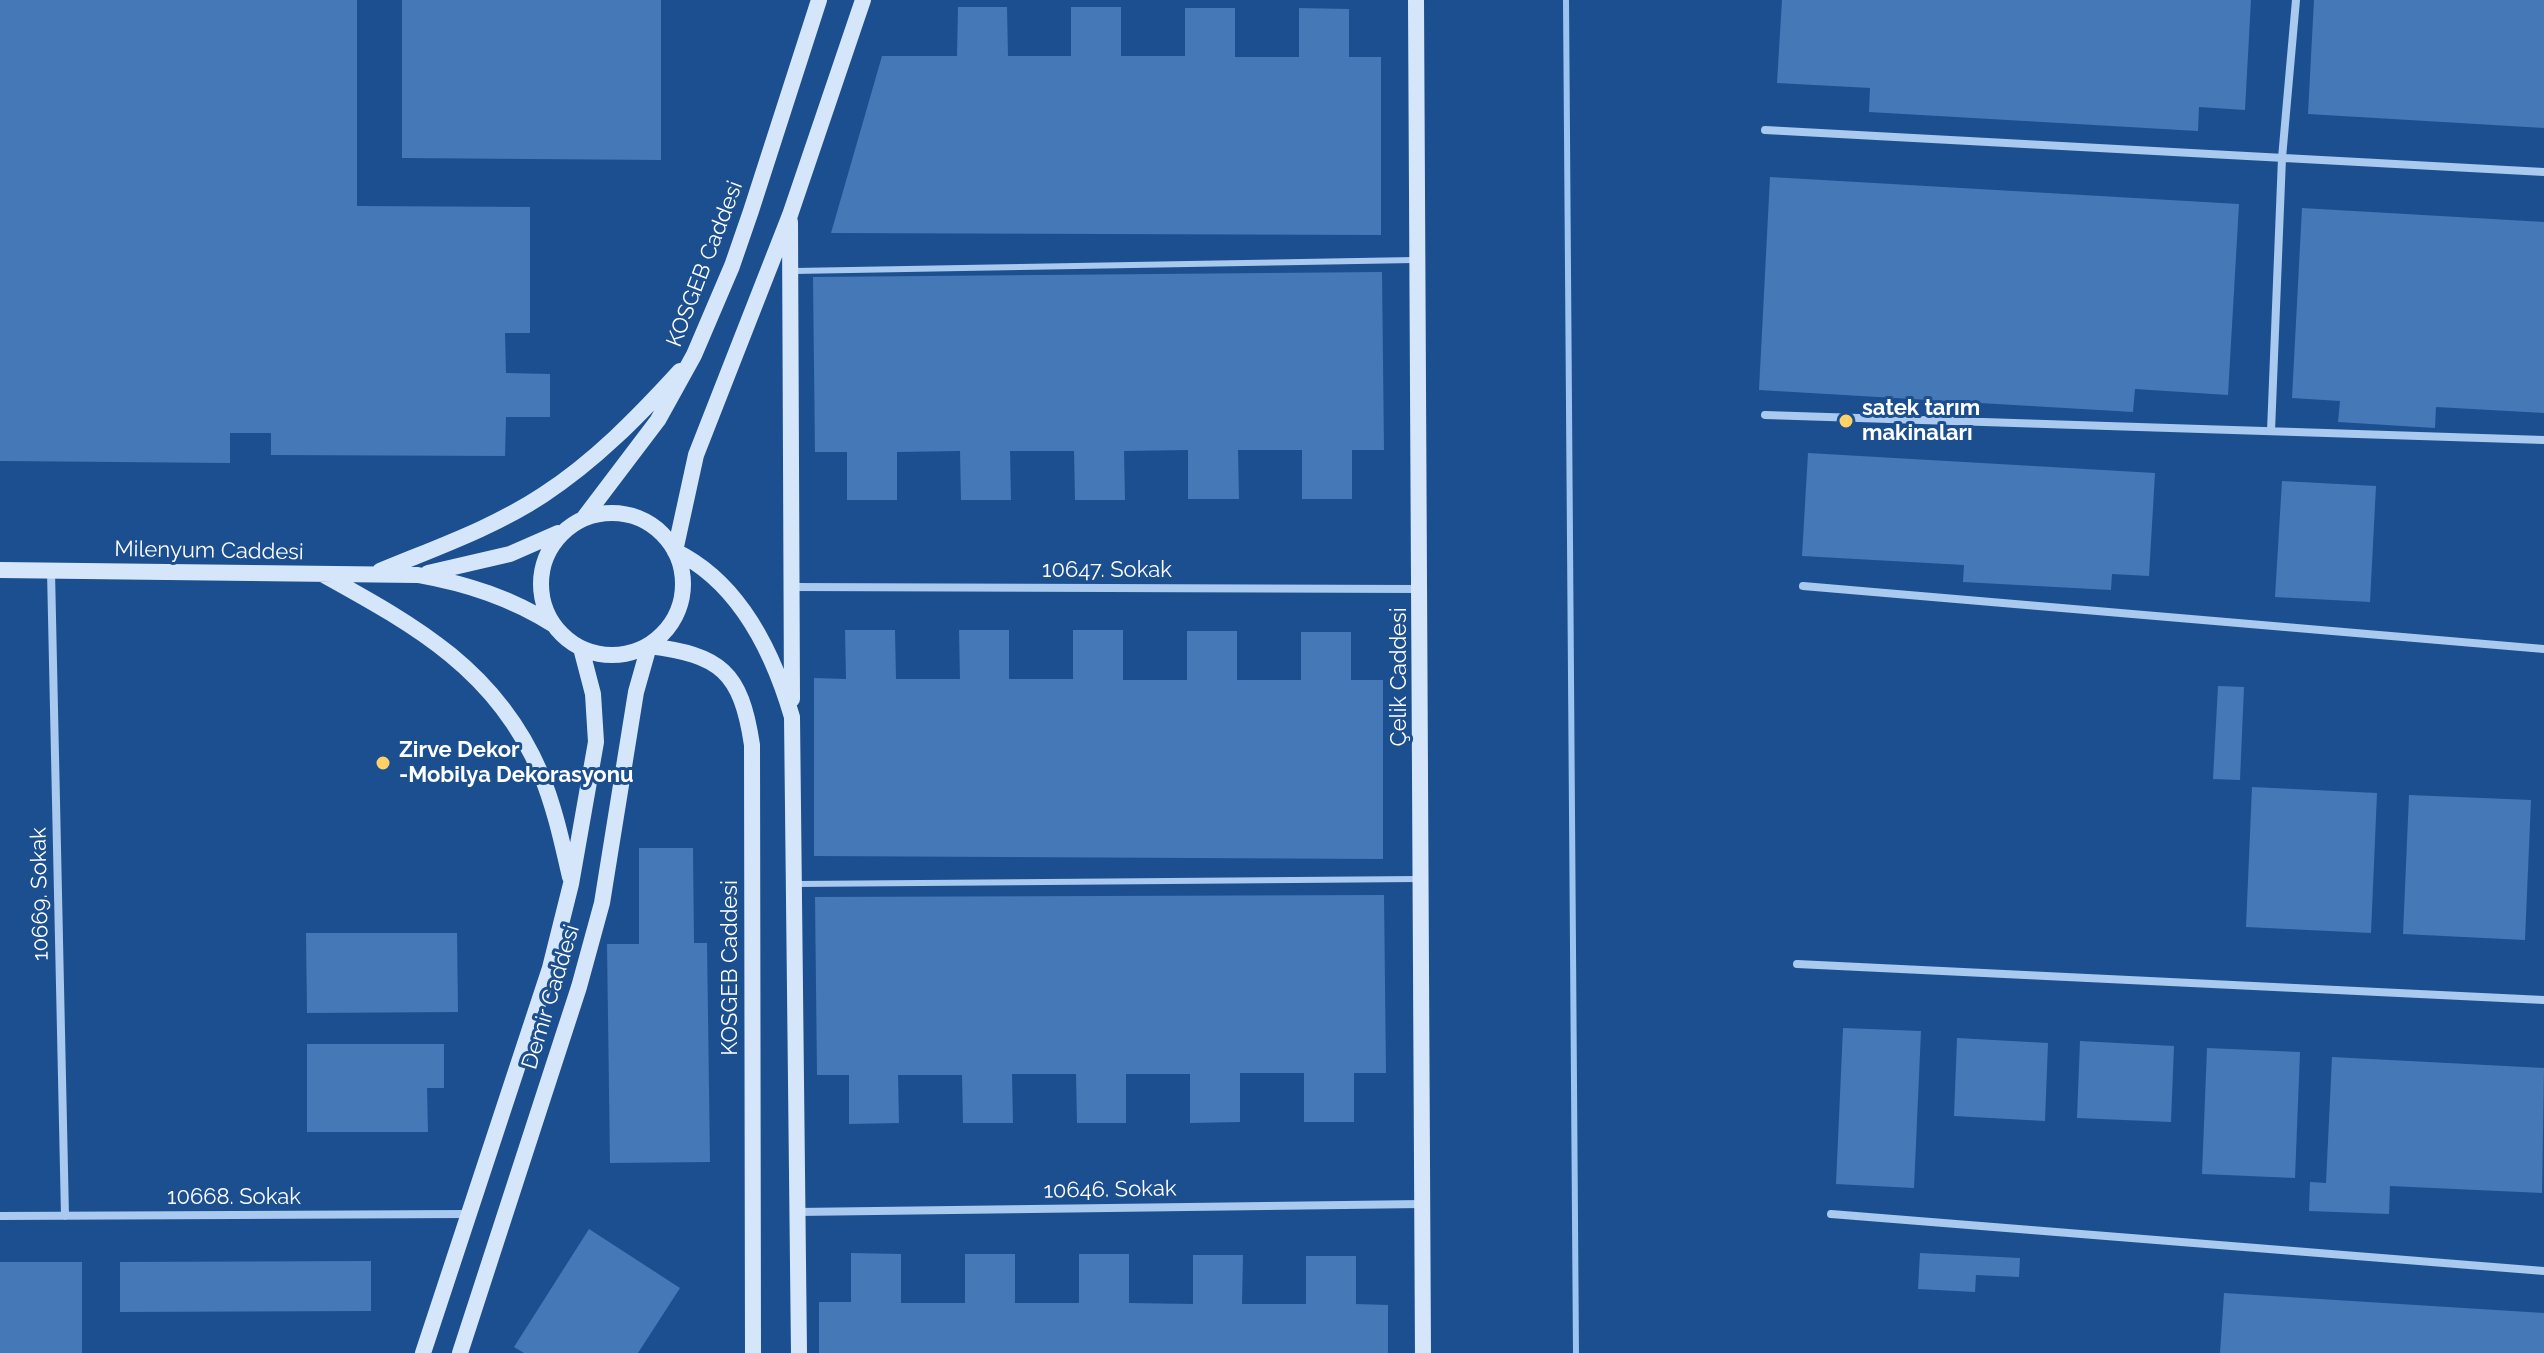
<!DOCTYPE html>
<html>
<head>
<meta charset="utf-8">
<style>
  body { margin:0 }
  canvas { display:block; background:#1b4f8f }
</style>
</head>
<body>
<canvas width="2544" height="1353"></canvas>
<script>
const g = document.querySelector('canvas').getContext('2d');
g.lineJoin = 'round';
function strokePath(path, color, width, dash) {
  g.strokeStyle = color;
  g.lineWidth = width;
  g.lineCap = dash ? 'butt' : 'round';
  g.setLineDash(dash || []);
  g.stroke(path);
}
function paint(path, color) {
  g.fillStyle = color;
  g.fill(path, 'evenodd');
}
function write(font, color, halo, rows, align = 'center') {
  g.font = font + ' Raleway,sans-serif';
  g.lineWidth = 6;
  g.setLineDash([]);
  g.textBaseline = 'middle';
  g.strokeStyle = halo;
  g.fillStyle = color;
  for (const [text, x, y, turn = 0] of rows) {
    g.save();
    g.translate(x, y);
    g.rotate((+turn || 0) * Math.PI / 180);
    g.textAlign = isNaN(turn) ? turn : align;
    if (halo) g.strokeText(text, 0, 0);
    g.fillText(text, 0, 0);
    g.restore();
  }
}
strokePath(new Path2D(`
  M1566 0 1576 1353`), '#9cc4f0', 6);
paint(new Path2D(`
  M0 0H357V206L530 207V333H505L506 373 550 374V417H506L505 456 271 455V433H230V463L0 461Z
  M402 0H661V160L402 158Z
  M1782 0H2251L2245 110 2199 107 2198 131 1869 112 1870 88 1777 83Z
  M2314 0H2544V128L2308 114Z
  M958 7H1007L1008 56H1071V7H1121V56H1185V8H1235V57H1299V8L1349 9V57H1381V235L831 233 882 56H957Z
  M1770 177 2239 204 2228 395 2135 389 2133 412 1759 390Z
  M2302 208 2544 222V413L2436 407 2435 428 2338 422 2340 401 2292 398Z
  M1382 272 1384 450H1352V499H1302V450H1238L1239 499H1188V450L1124 451 1125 500H1075L1074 451H1010L1011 500H961L960 451 897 452V500H847V452H815L813 277Z
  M1808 453 2155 473 2149 576 2112 574 2111 590 1963 582 1964 565 1802 556Z
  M2282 481 2376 486 2370 602 2275 597Z
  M845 630H895L896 679H960L959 630H1009V679H1073V630H1123V680H1187V631H1237V680H1301V632H1351V680H1383V859L814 856V678L846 679Z
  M2218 686 2244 687 2240 780 2213 779Z
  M2252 787 2377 793 2371 933 2246 927Z
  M2409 795 2531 800 2525 940 2403 934Z
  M639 848H693L694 943H707L710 1162 610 1163 607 944H639Z
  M1384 895 1386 1073H1354V1122H1304V1073H1240V1122L1190 1123V1074H1126V1123H1077L1076 1074H1012L1013 1123H963L962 1075H898L899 1123 849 1124V1075H817L815 897Z
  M306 933H457L458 1012 307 1013Z
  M1843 1028 1921 1031 1914 1188 1836 1184Z
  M1957 1038 2048 1043 2045 1121 1954 1116Z
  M2080 1041 2174 1046 2171 1122 2077 1118Z
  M307 1044H444V1088H427L428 1132H307Z
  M2207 1048 2300 1052 2295 1178 2202 1174Z
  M2332 1057 2544 1068 2542 1193 2390 1186 2389 1214 2309 1211 2310 1182 2326 1183Z
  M589 1229 680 1288 638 1353H524L514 1347Z
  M851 1253 901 1254V1303H965V1254H1015V1303H1079V1254H1129V1303L1193 1304V1255H1243L1242 1304H1306V1256H1356V1304L1388 1305V1353H819V1302H851Z
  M1920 1253 2020 1258 2019 1277 1976 1275 1975 1292 1918 1289Z
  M371 1261V1311L120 1312V1262Z
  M0 1262H82V1353H0Z
  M2224 1293 2544 1313V1353H2220Z`), '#4478b7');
strokePath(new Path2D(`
  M794 271 1414 260
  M797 884 1418 879`), '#a9c9ee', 6);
strokePath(new Path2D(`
  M1765 130 2544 172
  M1765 415 2544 440
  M2271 431 2282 158 2296 0
  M51 571 65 1216
  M1803 586 2544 649
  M793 587 1420 589
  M1797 964 2544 1000
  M797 1212 1422 1204
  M1831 1214 2544 1271
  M0 1216 468 1214`), '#a9c9ee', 8);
strokePath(new Path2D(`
  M1416 0 1423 1353
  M790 222 792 699
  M541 584a71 71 0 1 1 142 0a71 71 0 1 1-142 0Z
  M583 519 658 420 694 355 732 266 751 211 819 0
  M0 570 418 575C468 584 511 598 554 625
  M380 571C435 548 493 528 543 495 595 461 638 417 680 371
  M428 573 510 554 558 533
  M324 575C416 626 496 670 540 772 554 805 562 842 570 877
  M423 1353 550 968 571 884 596 742 593 694 581 648
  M460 1353 579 987 602 903 636 692 649 646C720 655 741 671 752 745L753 1353
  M799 1353 792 717C773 652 739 582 675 551L696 455 790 215 863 0`), '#d6e6fa', 16);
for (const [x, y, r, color] of [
  [1846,421,8,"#ffd166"],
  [383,763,8,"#ffd166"]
]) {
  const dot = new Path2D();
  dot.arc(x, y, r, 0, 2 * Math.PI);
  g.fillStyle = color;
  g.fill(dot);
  strokePath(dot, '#1b4f8f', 3);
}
write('22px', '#fff', '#1b4f8f', [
  ["KOSGEB Caddesi",705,264,-69],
  ["Milenyum Caddesi",209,551,1],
  ["10647. Sokak",1107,570],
  ["Çelik Caddesi",1399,677,-90],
  ["10669. Sokak",40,894,-91],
  ["KOSGEB Caddesi",730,968,-90],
  ["Demir Caddesi",551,997,-73],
  ["10646. Sokak",1110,1190,-1],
  ["10668. Sokak",234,1197]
]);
write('bold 22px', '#fff', '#1b4f8f', [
  ["satek tarım",1862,408],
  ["makinaları",1862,433],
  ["Zirve Dekor",399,750],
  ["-Mobilya Dekorasyonu",399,775]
], 'left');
</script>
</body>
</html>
